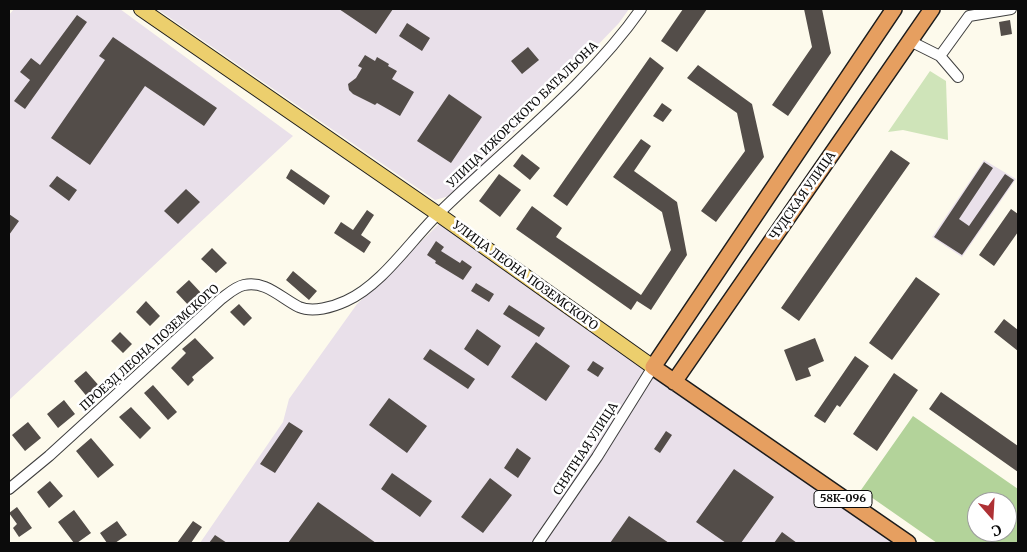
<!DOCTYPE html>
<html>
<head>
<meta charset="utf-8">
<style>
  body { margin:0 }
  #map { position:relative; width:1027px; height:552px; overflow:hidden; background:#fdfaec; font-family:Merriweather,serif }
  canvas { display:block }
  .frame { position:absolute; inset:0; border:10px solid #0b0b0b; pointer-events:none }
  .north { position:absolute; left:967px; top:492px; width:50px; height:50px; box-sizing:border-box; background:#fff; border:1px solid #9d9d9d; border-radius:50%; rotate:161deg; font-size:14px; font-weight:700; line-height:20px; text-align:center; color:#0b0b0b }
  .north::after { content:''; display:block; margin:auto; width:18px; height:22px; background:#ae3135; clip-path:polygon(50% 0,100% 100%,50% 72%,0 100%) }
</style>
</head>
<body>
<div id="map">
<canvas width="1027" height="552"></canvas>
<div class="frame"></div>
<div class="north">С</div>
</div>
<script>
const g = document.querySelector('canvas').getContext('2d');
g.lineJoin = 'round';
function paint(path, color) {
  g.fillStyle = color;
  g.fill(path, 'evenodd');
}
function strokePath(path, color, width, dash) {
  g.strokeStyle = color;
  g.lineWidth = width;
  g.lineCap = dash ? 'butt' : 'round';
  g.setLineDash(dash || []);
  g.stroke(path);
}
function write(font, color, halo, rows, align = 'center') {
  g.font = font + ' Merriweather,serif';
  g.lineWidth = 5;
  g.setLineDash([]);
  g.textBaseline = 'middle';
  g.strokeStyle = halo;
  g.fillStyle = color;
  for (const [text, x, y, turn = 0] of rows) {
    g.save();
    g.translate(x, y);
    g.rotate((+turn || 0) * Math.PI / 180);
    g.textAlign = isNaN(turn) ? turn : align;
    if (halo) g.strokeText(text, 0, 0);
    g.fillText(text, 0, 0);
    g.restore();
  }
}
paint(new Path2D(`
  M14 9H120L293 136 9 400V15Z
  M157 9H629L619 23 453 195 435 200Z
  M984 160 1016 179 962 257 932 237Z
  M439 224 904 543H200L283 422 289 399 357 304Z`), '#e9e0ea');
paint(new Path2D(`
  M930 71 946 81 948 140 903 130 888 132Z`), '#cfe4b9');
paint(new Path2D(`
  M913 416 1018 489V543H937L861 490ZM977 502H1007V532H977Z`), '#b3d39a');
paint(new Path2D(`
  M339 9H393L376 34Z
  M683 9H707L677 52 661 41Z
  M804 9H822L831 53 788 116 772 105 812 47Z
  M77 15 87 22 25 109 14 101 30 80 20 72 31 58 40 65Z
  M1010 20 1012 34 1001 36 999 22Z
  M407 23 430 38 422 51 399 36Z
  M113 37 217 108 204 126 145 86 90 165 51 138 105 60 99 56Z
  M528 47 539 60 522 74 511 61Z
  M365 55 375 61 377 57 389 64 388 66 397 71 392 79 414 92 400 116 377 103 375 105 353 94 349 90 348 84 356 78 362 68 358 66Z
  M650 57 664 68 567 206 553 196Z
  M698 65 752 104 764 157 716 222 701 211 745 151 737 113 687 78Z
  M449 94 482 117 451 163 417 141Z
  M662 103 672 110 663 122 653 116Z
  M641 139 651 146 634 171 677 202 687 255 651 310 637 301 631 310 516 229 532 206 562 228 556 237 641 295 671 250 662 212 613 177Z
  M891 150 910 163 799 321 781 308Z
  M522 154 540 168 530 180 513 166Z
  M984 162 993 168 959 219 969 226 1005 174 1014 180 962 255 934 237Z
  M291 169 330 196 324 205 286 178Z
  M499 174 521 190 500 217 479 201Z
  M57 176 77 190 69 201 49 186Z
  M186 189 200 202 178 224 164 211Z
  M1011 209 1018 214V232L994 266 979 255Z
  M367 210 374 215 361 235 371 242 364 253 334 233 341 222 353 230Z
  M9 214 19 221 9 235Z
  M436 241 444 247 441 251 460 263 462 260 472 267 463 280 435 263 436 261 427 255Z
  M212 248 227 263 216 273 201 259Z
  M293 271 317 291 309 300 286 280Z
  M916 277 940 294 892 360 869 343Z
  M189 280 204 296 191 308 176 292Z
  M476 283 494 294 489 302 471 291Z
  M146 301 160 316 150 326 136 312Z
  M239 304 252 318 244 326 230 312Z
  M509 305 545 328 539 337 503 314Z
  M1004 319 1018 330V351L994 332Z
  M477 329 501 346 488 366 464 349Z
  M120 332 132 344 123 353 111 341Z
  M195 338 214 358 192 377 194 380 188 386 171 368 186 353 182 349Z
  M815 338 824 361 808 368 811 376 796 381 784 350Z
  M536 342 570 366 546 401 511 377Z
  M430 349 475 379 468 389 423 359Z
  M855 356 869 366 840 407 837 405 825 423 814 416Z
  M593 361 604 368 598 377 587 370Z
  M86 371 101 388 89 399 74 381Z
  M894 373 918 390 877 451 853 434Z
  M153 385 177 412 168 420 144 393Z
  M941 392 1018 446V472L929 409Z
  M389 398 427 426 407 453 369 425Z
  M64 400 75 414 58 428 47 414Z
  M131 407 151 428 140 439 119 417Z
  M28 422 41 438 25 451 12 435Z
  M289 422 303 431 275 473 260 464Z
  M666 431 672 435 660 453 654 449Z
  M91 438 114 465 98 478 76 451Z
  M517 448 531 458 518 478 504 468Z
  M734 469 774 497 741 543H726L696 522Z
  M392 473 432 501 420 517 381 489Z
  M490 478 512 495 483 533 461 517Z
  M50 481 63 496 49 508 37 492Z
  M318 502 376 543H288Z
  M17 507 32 528 19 537 13 528 17 524 9 513Z
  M74 510 91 533 77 543H74L58 522Z
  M629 516 669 543H610Z
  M117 521 127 535 115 543H107L100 533Z
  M193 521 202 527 191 543H177Z
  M782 532 797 543H774Z
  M215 535 227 543H209Z`), '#534d49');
const minor = new Path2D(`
  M910 41 940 56 958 77
  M940 56 969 16 1011 9
  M9 489 49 456 221 299C228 294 235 287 244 285 265 280 281 298 299 307 313 313 333 307 346 301 382 285 411 240 439 213 507 146 586 87 641 9
  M538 543 597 457 653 367`);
const major = new Path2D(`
  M141 9 438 214 653 367`);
const highway = new Path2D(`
  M894 9 653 367 908 543
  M674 382 932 9`);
strokePath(minor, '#3e3e3e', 12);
strokePath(major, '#1c1c1c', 16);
strokePath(highway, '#1c1c1c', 18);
strokePath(minor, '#fff', 10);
strokePath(major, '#eccf6d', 14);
strokePath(highway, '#e69f60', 15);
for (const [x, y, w] of [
  [843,499,58]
]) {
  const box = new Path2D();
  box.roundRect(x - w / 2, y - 8.5, w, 17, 4);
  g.fillStyle = '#fff';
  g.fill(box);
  strokePath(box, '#0b0b0b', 1);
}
write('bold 11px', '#0b0b0b', null, [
  ["58К-096",843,499]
]);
write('12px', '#0b0b0b', '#fff', [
  ["УЛИЦА ИЖОРСКОГО БАТАЛЬОНА",523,115,-44],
  ["ЧУДСКАЯ УЛИЦА",803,196,-55],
  ["УЛИЦА ЛЕОНА ПОЗЕМСКОГО",525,276,36],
  ["ПРОЕЗД ЛЕОНА ПОЗЕМСКОГО",150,348,-42],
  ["СНЯТНАЯ УЛИЦА",586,449,-57]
]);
</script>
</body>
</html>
